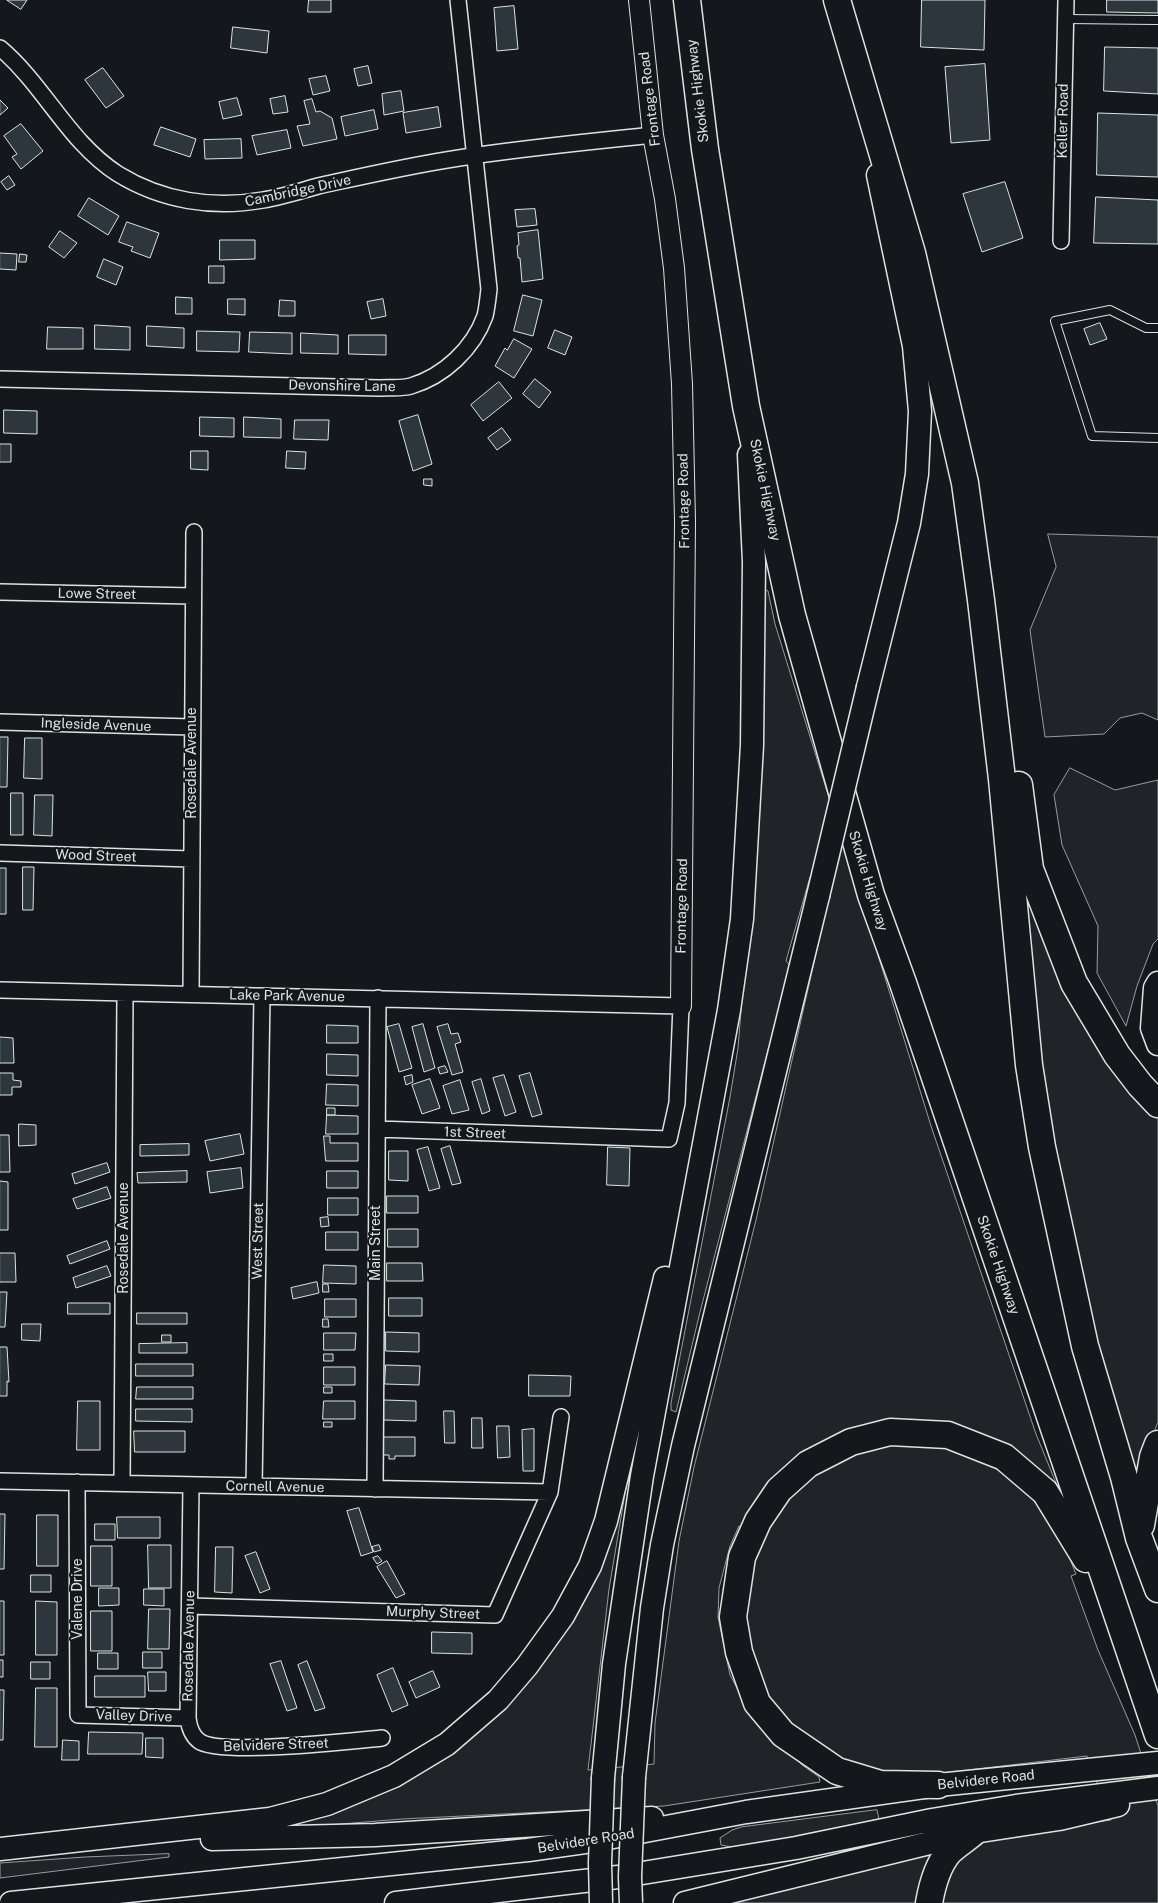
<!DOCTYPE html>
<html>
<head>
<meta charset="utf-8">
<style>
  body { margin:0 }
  canvas { display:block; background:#14181c }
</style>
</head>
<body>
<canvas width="1158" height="1903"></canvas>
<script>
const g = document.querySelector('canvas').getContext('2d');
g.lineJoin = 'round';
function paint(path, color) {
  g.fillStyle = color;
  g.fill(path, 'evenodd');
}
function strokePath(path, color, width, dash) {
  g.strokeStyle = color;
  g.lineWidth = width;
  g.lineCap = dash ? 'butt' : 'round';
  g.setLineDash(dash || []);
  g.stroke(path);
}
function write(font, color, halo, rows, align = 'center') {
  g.font = font + ' "Public Sans",sans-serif';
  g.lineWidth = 4;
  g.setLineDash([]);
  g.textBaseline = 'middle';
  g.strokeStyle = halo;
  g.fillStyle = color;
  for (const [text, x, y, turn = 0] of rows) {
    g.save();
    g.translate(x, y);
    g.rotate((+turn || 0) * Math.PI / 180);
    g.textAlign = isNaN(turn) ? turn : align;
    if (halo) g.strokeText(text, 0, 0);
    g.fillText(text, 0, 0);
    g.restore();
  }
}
const green = new Path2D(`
  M1048 534 1158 537V720L1142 713 1120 718 1104 734 1045 737 1030 630 1056 567Z
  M766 590 768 591 775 624 932 1129 1036 1434 1081 1544 1039 1475 880 1425 743 1528 739 1526 730 1546 719 1588 718 1617 730 1675 745 1703 802 1765 819 1777 820 1782 664 1806 402 1819 280 1829 350 1805 532 1672 631 1458 609 1589 588 1770 654 1764 655 1723 679 1541 694 1467 756 1220 824 918 810 877 786 961 790 965 700 1312 676 1412 671 1410V1403L730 1097 738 1048 743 986 760 616Z
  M1070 768 1115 790 1158 780V939L1153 944 1137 986 1126 1026 1097 973 1098 926 1062 845 1054 795Z
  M1012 790 1032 910 1043 941 1067 996 1092 1039 1127 1085 1158 1118V1422L1137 1475 1111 1406 1045 1109Z
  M874 1443 966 1449 1029 1488 1060 1535 1076 1574 1071 1576 1098 1650 1135 1735 1158 1806V1903H936L946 1872 977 1842 1038 1830 1111 1820 1087 1756 908 1777 832 1759 773 1709 745 1650 748 1556 802 1476Z
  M877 1810 879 1819 737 1848 721 1845 720 1838 732 1830 741 1827Z
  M941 1846 921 1903H720Z
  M169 1854V1857L0 1878V1863L85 1857Z`);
paint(green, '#202428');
strokePath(green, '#939e99', 1);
const building = new Path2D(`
  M7 0H27L21 9Z
  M309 0H331V12H308Z
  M922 0H985L984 50 921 47Z
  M1107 0H1158V13L1107 12Z
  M514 6 518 49 497 51 494 8Z
  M233 27 269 31 267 53 231 48Z
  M1105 47 1158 48V94L1104 91Z
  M985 64 990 140 951 143 945 67Z
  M368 66 372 83 358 86 354 69Z
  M103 68 124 96 106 108 85 80Z
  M326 76 330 91 313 95 309 79Z
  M401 91 404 111 384 115 382 94Z
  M285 96 288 112 273 114 270 99Z
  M237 98 242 115 223 119 219 102Z
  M312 99 316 112 320 111 332 118 337 139 303 146 297 126 310 124 304 101Z
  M0 100 8 108 0 115Z
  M438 107 441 127 406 133 403 113Z
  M374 110 378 129 345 136 341 117Z
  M1098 113 1158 115V177L1097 175Z
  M21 124 43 151 21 169 12 157 17 154 4 136Z
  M161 127 196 139 190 157 154 145Z
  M287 130 291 148 257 155 252 136Z
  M241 139 242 158 205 159 204 140Z
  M9 176 15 185 7 190 1 182Z
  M1005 182 1023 238 982 252 963 194Z
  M1096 197 1158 200V244L1094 243Z
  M89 198 119 216 108 235 78 216Z
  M535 209 537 225 517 227 515 210Z
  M127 222 159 233 150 258 131 251 133 247 119 242Z
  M538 230 543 279 522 282 520 258H518L517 246 519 245 518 233Z
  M60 231 77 243 64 258 49 247Z
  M220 240H255V259L220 260Z
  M0 253 17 254 16 270 0 269Z
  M20 254 27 255 26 262H19Z
  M104 259 123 267 116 285 97 277Z
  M209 266H224V283H209Z
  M523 295 542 300 533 336 514 331Z
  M176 297 192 298V314H176Z
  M228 299H245V315L228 314Z
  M383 299 386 316 371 319 367 302Z
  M280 300 295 301V316H279Z
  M1100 323 1107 339 1090 345 1084 329Z
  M95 325 130 327V350L95 349Z
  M147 326 184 328V348L147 346Z
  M48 327 83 328V349H47Z
  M555 330 572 337 565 355 548 348Z
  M197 331 240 332 239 352 197 351Z
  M250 332 292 333V354L249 352Z
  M301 333 338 335V354L301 353Z
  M349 335H386V355L349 354Z
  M514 339 532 349 514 378 495 366 505 348 507 350Z
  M535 379 551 392 539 408 523 394Z
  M499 382 512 398 483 421 471 405Z
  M4 410 37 411V434L4 433Z
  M418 415 432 464 413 471 399 421Z
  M200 417 234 418V437L200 436Z
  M244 417 281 419V438L244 437Z
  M295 420H329L328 440 294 439Z
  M502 428 511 440 497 450 488 438Z
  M0 444H11V462H0Z
  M191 451H208V470L191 469Z
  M287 451 306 452 305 469 286 468Z
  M424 479H432V486L424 485Z
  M0 737H8L7 787H0Z
  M25 738H42V779L24 778Z
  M11 793H23V835H11Z
  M35 795H53L52 836 34 835Z
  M23 867H34L33 910H23Z
  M0 868H6V914H0Z
  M399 1024 412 1068 399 1072 387 1027Z
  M423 1024 435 1068 424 1072 412 1027Z
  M448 1024 451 1034 458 1033 461 1042 455 1044 463 1072 452 1075 437 1027Z
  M327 1025 358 1026V1043H327Z
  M0 1037 13 1038 14 1063H0Z
  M327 1054 358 1055V1076L327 1075Z
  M445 1066 448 1072 440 1074 438 1068Z
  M0 1073H13V1080L21 1081V1087H12V1095H0Z
  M530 1073 542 1114 532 1117 519 1076Z
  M412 1075 413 1082 406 1085 404 1077Z
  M504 1075 516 1112 505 1116 493 1078Z
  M430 1079 440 1108 422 1114 412 1085Z
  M481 1079 490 1111 482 1114 472 1082Z
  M460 1080 469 1110 452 1114 443 1086Z
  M327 1084 358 1085V1106L326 1105Z
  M327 1108H335V1115H327Z
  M327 1115 358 1116V1134H326Z
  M19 1124 36 1125V1145L19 1146Z
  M240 1134 244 1154 210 1161 205 1141Z
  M0 1135H9L10 1172H0Z
  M324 1136H330V1143H358V1161H326Z
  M189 1144V1155L140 1156V1145Z
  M450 1146 461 1183 452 1185 441 1149Z
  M428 1147 440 1188 429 1191 417 1150Z
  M608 1147 630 1148 629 1186 607 1185Z
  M389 1151H408V1181L389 1180Z
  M107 1163 110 1172 75 1184 72 1174Z
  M241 1168 243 1188 210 1193 207 1172Z
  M187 1171V1182L138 1183 137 1173Z
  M327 1171H358V1188H327Z
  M0 1181 8 1182V1230H0Z
  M107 1187 111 1198 77 1209 73 1199Z
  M387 1196H418V1213H387Z
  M328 1198H358V1215H328Z
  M328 1217 329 1226 321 1227 320 1218Z
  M388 1229H418V1247H388Z
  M326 1232H358V1250H326Z
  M107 1241 110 1249 70 1264 67 1256Z
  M0 1253H15L16 1282H0Z
  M387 1263H422L423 1281H387Z
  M324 1265 356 1266V1284L323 1283Z
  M107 1266 111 1276 76 1288 73 1278Z
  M317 1282 319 1293 293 1299 291 1288Z
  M323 1284H328L329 1292H323Z
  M0 1292H7L5 1327H0Z
  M389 1298H422V1316H389Z
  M325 1299H356V1317H325Z
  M68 1303H110V1314H68Z
  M137 1313H187V1324H137Z
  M323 1319H328L329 1327H323Z
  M22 1324H41L40 1341 22 1340Z
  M386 1332 419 1333V1352L386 1351Z
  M324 1333H356L355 1350H324Z
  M162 1335H171V1342H162Z
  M187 1343V1353H139V1344Z
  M0 1347H7L9 1382 7 1381V1396H0Z
  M324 1354H333V1361H324Z
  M136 1364H193V1376H136Z
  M386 1365 420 1366 419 1385 385 1384Z
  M324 1367H355V1385H324Z
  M529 1375 571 1376 570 1396H529Z
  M137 1387H193V1399H136Z
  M324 1387H332V1393H324Z
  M384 1400 416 1401V1421L384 1420Z
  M78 1401H100V1450H77Z
  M324 1401H355V1419H323Z
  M136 1409H192V1422L136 1421Z
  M444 1411H454L455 1443H445Z
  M472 1418H482L483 1448H472Z
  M324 1422H332V1427H324Z
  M497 1426H509L510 1457 498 1458Z
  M534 1429V1471H523L522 1430Z
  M134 1431H185V1452H135Z
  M384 1437H415V1456H395V1459H389V1455H383Z
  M359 1508 373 1552 361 1556 347 1511Z
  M0 1514H5L4 1569H0Z
  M37 1515H58V1566H37Z
  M117 1517H160V1538H118Z
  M95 1524H115V1540H95Z
  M148 1545H171V1588H149Z
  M379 1545 381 1550 374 1552 372 1547Z
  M91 1546H112V1586H91Z
  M216 1547H233L232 1593 215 1592Z
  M256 1552 270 1589 260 1593 245 1556Z
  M378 1556 382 1561 377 1564 373 1558Z
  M387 1561 405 1594 396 1598 377 1567Z
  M31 1575H51V1592H31Z
  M99 1588H119V1605L99 1606Z
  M144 1589H164V1606L144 1605Z
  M0 1601H4V1655H0Z
  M36 1601 57 1602V1655H36Z
  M149 1609H170L169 1649H148Z
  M91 1611H112V1651H91Z
  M432 1632 472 1633V1654L432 1653Z
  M143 1652H162V1668H143Z
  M98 1653H118V1669H98Z
  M0 1660H3V1677H0Z
  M281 1661 297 1708 287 1711 270 1664Z
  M307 1661 325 1708 315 1711 298 1665Z
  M31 1662H50V1679H31Z
  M393 1668 408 1705 392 1712 377 1675Z
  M433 1671 440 1687 416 1698 409 1682Z
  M148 1672H166V1691H149Z
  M95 1676H145V1697H95Z
  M36 1688H57V1747H35Z
  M0 1690H4L3 1740H0Z
  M89 1732 143 1733 142 1754H88Z
  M146 1738H163V1758L146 1757Z
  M63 1740 79 1741V1760H62Z`);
paint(building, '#2c363c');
strokePath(building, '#d8e6dc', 1);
const lane = new Path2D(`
  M1066 19 1158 20
  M1158 328H1146L1110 310 1055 321 1092 436 1158 438`);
const street = new Path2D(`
  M0 48C45 86 68 142 118 174 162 201 213 209 263 200 282 197 300 191 318 186 364 176 412 165 459 158 523 148 588 142 653 135
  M1061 241 1066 0
  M0 379 380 388C389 387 401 389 411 386 444 376 473 349 485 316 487 308 488 298 489 289L458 0
  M0 592 193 596
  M0 722 192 727
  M0 853 191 859
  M0 990 681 1006 677 1103 669 1139 377 1129
  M191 994 194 532
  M0 1481 550 1492
  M77 1482 78 1715 188 1718
  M122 1483 125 993
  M191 1485 188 1718C189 1727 191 1735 199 1741 219 1756 351 1741 382 1738
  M254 1486 262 996
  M375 1489 378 998
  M190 1606 495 1615 550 1492 561 1417`);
const secondary = new Path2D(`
  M639 0 653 135 665 199 674 268 682 384 685 521 681 1006`);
const primary = new Path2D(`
  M868 687 909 523 917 474 920 411 914 346 878 175
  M1158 983 1155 988 1152 1028 1158 1044
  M634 1777 652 1608 662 1545 683 1446 818 896
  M603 1778 614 1664 642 1476 729 1010 742 919 752 745 754 562 749 455
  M212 1839 375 1835 652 1818
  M0 1849 270 1819 327 1804 394 1776 447 1744 498 1700 527 1666 563 1616 590 1566 606 1521 665 1278
  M11 1903 528 1850 592 1841 746 1812 938 1785 1158 1763
  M396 1903 618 1877 796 1848 932 1820 1016 1806 1158 1788
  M685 1903 974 1832 1059 1819 1118 1805`);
const highway = new Path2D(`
  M687 0 705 149 746 406 792 615 871 895 903 983 1158 1735
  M837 0 912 253 965 483 981 600 1002 779 1029 1065 1042 1147 1085 1346 1124 1477 1139 1538 1158 1589
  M1019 785 1030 869 1074 983 1117 1055 1140 1085 1158 1104
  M1141 1525 1153 1457 1158 1444
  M938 1785 880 1784 837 1771 783 1734 757 1703 739 1652 733 1617 742 1557 758 1521 779 1490 808 1464 851 1442 890 1432 948 1435 1004 1457 1045 1492 1086 1559
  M929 1903C932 1886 937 1866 949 1852 956 1845 966 1839 974 1832`);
strokePath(lane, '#d8e6dc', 10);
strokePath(street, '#d8e6dc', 18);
strokePath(secondary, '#d8e6dc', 22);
strokePath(primary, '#d8e6dc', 25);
strokePath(highway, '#d8e6dc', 29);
strokePath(lane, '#14181c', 8);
strokePath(street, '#14181c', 15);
strokePath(secondary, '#14181c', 20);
strokePath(primary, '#14181c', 22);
strokePath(highway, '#14181c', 26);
const primaryBridge = new Path2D(`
  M818 896 868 687
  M601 1903 600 1863 603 1778
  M631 1903 630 1877 634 1777`);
strokePath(primaryBridge, '#d8e6dc', 25, []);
strokePath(primaryBridge, '#14181c', 22);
write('14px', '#d8e6dc', '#14181c', [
  ["Skokie Highway",698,91,-97],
  ["Frontage Road",650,99,-97],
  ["Keller Road",1063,121,-89],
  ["Cambridge Drive",298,191,-12],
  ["Devonshire Lane",342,386,1],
  ["Skokie Highway",765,490,78],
  ["Frontage Road",684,501,-91],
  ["Lowe Street",97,594,1],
  ["Ingleside Avenue",96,725,2],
  ["Rosedale Avenue",192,763,-90],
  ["Wood Street",96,856,2],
  ["Skokie Highway",868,881,73],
  ["Frontage Road",682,906,-89],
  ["Lake Park Avenue",287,996,1],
  ["1st Street",475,1133,2],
  ["Rosedale Avenue",124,1238,-90],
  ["West Street",258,1241,-89],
  ["Main Street",376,1243,-90],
  ["Skokie Highway",998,1265,71],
  ["Cornell Avenue",275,1487,1],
  ["Valene Drive",78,1599,-90],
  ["Murphy Street",433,1613,2],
  ["Rosedale Avenue",189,1646,-89],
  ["Valley Drive",134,1716,2],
  ["Belvidere Street",276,1745,-2],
  ["Belvidere Road",986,1780,-6],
  ["Belvidere Road",586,1841,-9]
]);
</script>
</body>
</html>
